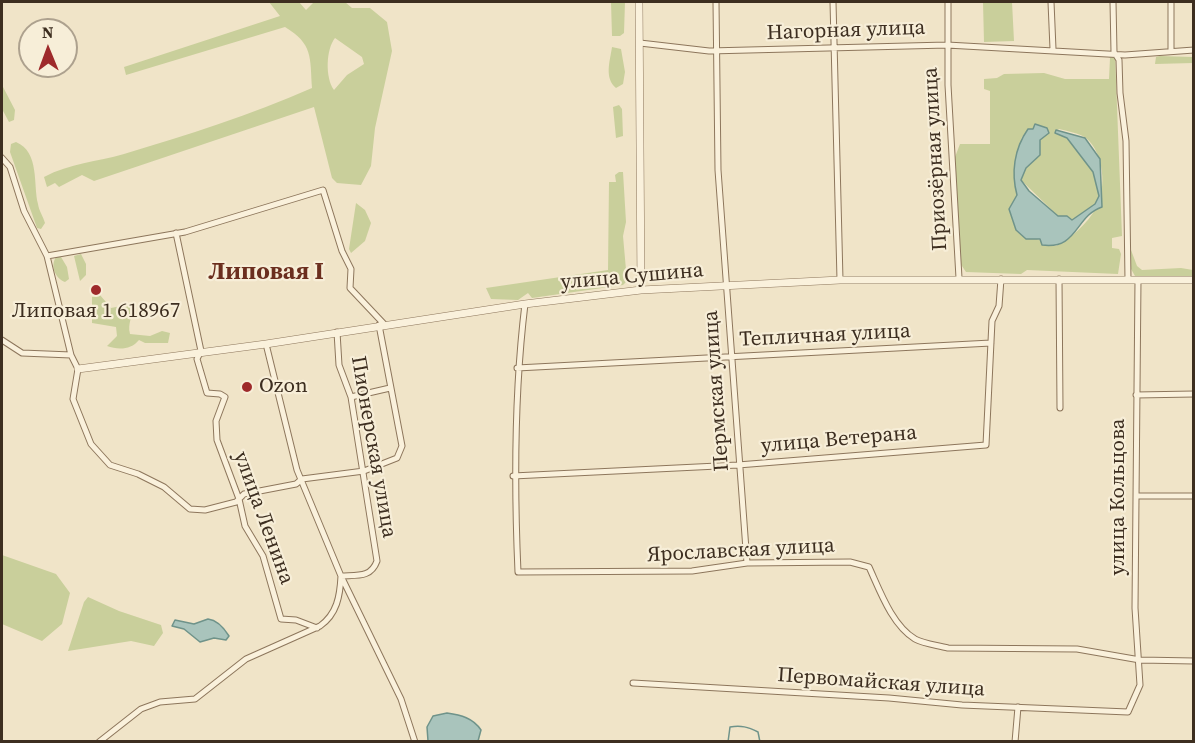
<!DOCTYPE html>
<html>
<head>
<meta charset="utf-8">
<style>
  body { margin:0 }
  #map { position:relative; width:1195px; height:743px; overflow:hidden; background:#f0e4c8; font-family:"Source Serif 4",serif }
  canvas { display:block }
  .frame { position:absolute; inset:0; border:3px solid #3d2e20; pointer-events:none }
  .north { position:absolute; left:18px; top:18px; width:60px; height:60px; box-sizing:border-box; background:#f7eed8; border:2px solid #ada18e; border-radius:50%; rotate:359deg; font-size:16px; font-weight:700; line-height:24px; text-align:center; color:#3d2e20 }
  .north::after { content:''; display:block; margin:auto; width:21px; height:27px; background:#9e2a2b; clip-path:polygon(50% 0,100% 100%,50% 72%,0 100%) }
</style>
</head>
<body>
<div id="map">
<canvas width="1195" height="743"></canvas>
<div class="frame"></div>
<div class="north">N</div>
</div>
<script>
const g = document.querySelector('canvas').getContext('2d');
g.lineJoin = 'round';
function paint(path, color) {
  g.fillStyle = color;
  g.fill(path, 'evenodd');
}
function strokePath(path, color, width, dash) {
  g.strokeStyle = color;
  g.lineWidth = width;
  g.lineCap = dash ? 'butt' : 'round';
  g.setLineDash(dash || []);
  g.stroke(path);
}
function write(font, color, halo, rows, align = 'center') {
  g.font = font + ' "Source Serif 4",serif';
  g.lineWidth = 4.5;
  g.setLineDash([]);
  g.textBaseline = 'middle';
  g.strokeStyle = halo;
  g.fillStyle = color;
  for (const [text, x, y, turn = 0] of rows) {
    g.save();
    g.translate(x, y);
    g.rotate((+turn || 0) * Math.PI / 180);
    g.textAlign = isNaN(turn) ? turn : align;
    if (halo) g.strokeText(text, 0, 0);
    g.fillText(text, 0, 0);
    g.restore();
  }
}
paint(new Path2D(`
  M269 2H299L306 10 314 2H345L352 8H370L387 22 392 51 375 128 371 166 361 185 337 183 332 178 314 107 94 181 82 175 59 187 55 183 47 187 44 177C70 163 97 162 124 154 187 135 251 115 312 88 310 57 313 44 285 27L126 75 124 67 280 16ZM335 38 362 57 364 64 347 75 334 90C325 78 326 49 335 38Z
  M611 2H625L624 33 620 36H612Z
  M983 2H1012L1014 41 984 42Z
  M612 47 621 49 625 72 623 84 616 88C604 78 610 61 612 47Z
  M1115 54 1122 236 1112 238V248L1119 249 1121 254 1118 274 1027 270 1021 274 966 272 960 263 955 157 960 144H990V91L984 89V79L997 78 1004 74 1044 73 1065 79H1109L1110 58 1107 55ZM1033 129 1040 140V155L1026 168 1021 180 1058 216H1067L1072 220 1095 204 1099 196 1093 172 1067 138 1055 133 1059 129C1067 131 1079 133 1086 138 1104 153 1107 188 1096 208 1088 223 1071 238 1056 246L1034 238 1026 239 1016 230 1009 209 1017 195 1015 161 1022 137 1028 130Z
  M1160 56 1193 57V63L1155 64 1156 57Z
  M2 85 15 110 14 120 9 122 2 109Z
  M619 105 622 109 623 136 616 138 613 107Z
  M16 142C40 152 33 185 38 204 39 211 43 216 45 223L41 229 37 228 10 152 11 144Z
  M619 172H623L626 222 623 236 627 281 623 285 532 298 528 293 518 300 491 299 486 288 608 270 609 182H616L615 175Z
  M356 203 365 210 371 223 365 241 351 253 349 249Z
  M1131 250 1137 266 1142 270 1181 268 1193 270V276H1135L1131 269Z
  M81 254 86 264V275L80 281 74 256Z
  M56 257H61L67 267 69 279 65 282C55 278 50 266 56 257Z
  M100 295 111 308 131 304C134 316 127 323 130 334L150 336 162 331 170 333 168 343H145L139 340C131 350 118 350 107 346L117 336 116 327 92 323V297Z
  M2 555 56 574 70 593 62 624 42 641 2 624Z
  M88 597 119 611 161 625 163 633 154 646 131 641 68 651 84 602Z`), '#c9cf9b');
const water = new Path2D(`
  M1035 124 1047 128 1049 133 1040 140V155L1026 168 1021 180 1029 191 1058 216H1067L1072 220 1095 204 1099 196 1093 172 1067 138 1055 133 1056 130 1085 138 1100 159 1102 207C1075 216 1078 250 1042 245L1040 239H1026L1016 230 1009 209 1017 195C1011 173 1014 149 1028 129H1033Z
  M208 619C217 620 224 628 229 636L226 640 214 638 200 642 184 629 172 626 175 620 194 624Z
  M447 713C461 715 473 718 481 730L478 741H428L427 727 433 716Z`);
paint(water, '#a9c4bc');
strokePath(water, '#6f938a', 1.5);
strokePath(new Path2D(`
  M728 742 730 727C741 725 748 727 758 732L760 742`), '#6f938a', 1.5);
const minor = new Path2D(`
  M716 2 718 170 747 563
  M833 2 840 280
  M948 2V85L959 278
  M1051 2 1053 49
  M1113 2 1114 52 1119 60 1120 93 1126 141 1128 280
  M640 43 709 51 947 45 1125 55 1194 50
  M1171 50V2
  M2 158 10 167 24 211 47 256 71 355 78 369 73 399 91 444 110 465 138 474 164 487 190 509 205 510 236 502 244 494 296 484 302 479 364 471 397 458 402 446 379 325
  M176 233 201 351 197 359 207 393 220 394 225 397 216 421 217 440 239 499 245 526 263 556 281 619 296 620 317 628
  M47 256 185 232 323 190 342 251 351 269 350 288 384 324
  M1059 279 1060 408
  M525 304C514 394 514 482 518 572L692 571 747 563 850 562 869 567C880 591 892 625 915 639 924 644 937 645 948 648L1077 649 1140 660 1194 661
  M2 340 22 353 71 355
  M266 344 297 470 341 576 401 699 415 742
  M517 368 991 343
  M1136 395 1194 394
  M351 397 390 388
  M513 476 738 465 986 445 992 321 999 306 1001 279
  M1138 496H1194
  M633 683 889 698 962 705 1128 712 1140 685 1135 608 1138 280
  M99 742 141 709 160 702 195 699 246 659 320 626C337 614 340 596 341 576 357 575 371 578 377 561L351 397 339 365 337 332
  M1015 742 1018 707`);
const tertiary = new Path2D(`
  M639 2 641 290
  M78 369 266 344 525 304 641 290 840 280H1194`);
strokePath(minor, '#8d765c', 7);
strokePath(tertiary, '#8d765c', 8);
strokePath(minor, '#faf1dc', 5);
strokePath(tertiary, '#faf1dc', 7);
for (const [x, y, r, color] of [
  [96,290,6,"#9e2a2b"],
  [247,387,6,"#9e2a2b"]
]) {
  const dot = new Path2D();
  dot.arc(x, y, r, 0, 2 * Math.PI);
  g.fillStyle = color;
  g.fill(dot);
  strokePath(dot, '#f7eed8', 2);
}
write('21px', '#3d2e20', '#f7eed8', [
  ["Нагорная улица",846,31,-2],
  ["Приозёрная улица",936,159,-93],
  ["улица Сушина",632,277,-5],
  ["Тепличная улица",825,336,-3],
  ["Пермская улица",717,391,-94],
  ["улица Ветерана",839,440,-5],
  ["Пионерская улица",373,447,80],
  ["улица Кольцова",1119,497,-90],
  ["улица Ленина",263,518,70],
  ["Ярославская улица",741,551,-3],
  ["Первомайская улица",881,683,4]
]);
write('21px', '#3d2e20', '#f7eed8', [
  ["Липовая 1 618967",96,312],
  ["Ozon",259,387,"left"]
]);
write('bold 24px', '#6b2e1e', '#f7eed8', [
  ["Липовая I",266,273]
]);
</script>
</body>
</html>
